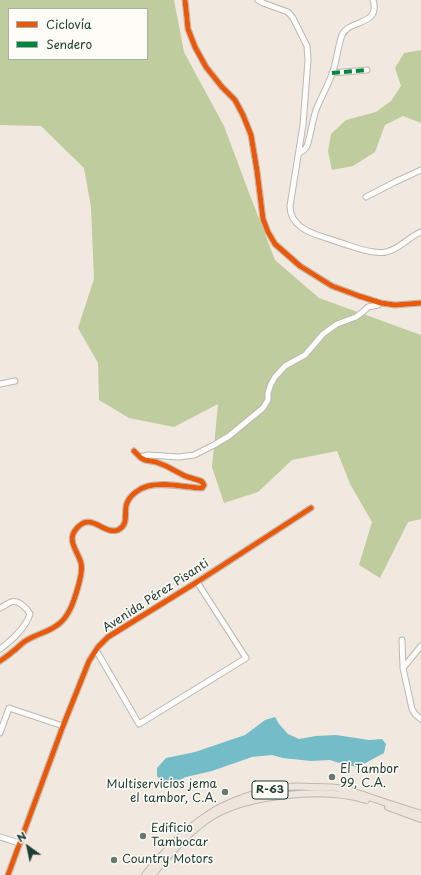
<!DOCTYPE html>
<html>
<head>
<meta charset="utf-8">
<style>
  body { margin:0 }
  #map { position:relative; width:421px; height:875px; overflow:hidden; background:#f1e9e0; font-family:"Playpen Sans",sans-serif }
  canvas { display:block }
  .legend { position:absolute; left:8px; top:8px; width:140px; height:52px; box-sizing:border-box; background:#fdfcf7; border:1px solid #a4b0a9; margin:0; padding:5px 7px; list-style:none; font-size:12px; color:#1f3d34 }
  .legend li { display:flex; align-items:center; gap:8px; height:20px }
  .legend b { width:20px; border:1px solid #a4b0a9 }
  .north { position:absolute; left:8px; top:827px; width:40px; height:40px; -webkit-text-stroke:3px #fdfcf7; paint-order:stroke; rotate:327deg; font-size:11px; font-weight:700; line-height:16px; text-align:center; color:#1f3d34 }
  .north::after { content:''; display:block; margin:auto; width:14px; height:18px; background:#1f3d34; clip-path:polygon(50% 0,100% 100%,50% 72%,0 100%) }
</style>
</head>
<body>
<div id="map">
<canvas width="421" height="875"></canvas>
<ul class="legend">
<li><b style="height:5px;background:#e8590c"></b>Ciclovía</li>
<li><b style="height:5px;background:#00873e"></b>Sendero</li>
</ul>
<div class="north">N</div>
</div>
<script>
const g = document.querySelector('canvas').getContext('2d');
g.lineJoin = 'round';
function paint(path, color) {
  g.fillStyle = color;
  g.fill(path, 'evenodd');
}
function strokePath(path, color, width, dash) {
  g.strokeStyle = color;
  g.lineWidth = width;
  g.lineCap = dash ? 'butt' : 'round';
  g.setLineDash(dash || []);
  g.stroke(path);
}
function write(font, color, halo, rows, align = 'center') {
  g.font = font + ' "Playpen Sans",sans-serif';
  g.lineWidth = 3;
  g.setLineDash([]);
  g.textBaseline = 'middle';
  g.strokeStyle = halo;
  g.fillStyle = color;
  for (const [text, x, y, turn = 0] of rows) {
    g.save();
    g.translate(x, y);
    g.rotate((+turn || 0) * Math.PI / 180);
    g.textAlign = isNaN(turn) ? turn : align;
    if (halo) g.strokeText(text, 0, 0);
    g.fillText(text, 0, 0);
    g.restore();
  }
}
paint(new Path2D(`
  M0 0H174L184 52 224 126 246 185 275 260 319 298 421 335V519L408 522 380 578 359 565 372 522 350 484 337 451 292 460 258 492 224 503 212 467 218 404 174 427 129 418 99 400 98 363 78 328 94 279 91 207 84 168 41 126 0 125ZM9 9H147V59H9Z
  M421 50V123L403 116 385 125 375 152 353 166 332 170 328 151 331 134 346 120 376 112 391 101 401 86 395 68 404 53Z`), '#bfcc9d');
paint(new Path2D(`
  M275 717 279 724 288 734 299 739 316 736 336 735 369 740 382 739 386 744 384 753 358 767 346 765 330 760 311 761 283 758 272 755 252 757 212 771 186 777 173 783 162 782 157 776V768L166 758 195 752 245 735 265 720Z`), '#74bcc8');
const minor = new Path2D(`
  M185 0 188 29 195 47 206 67 222 87 235 100 243 115 251 135 257 171 263 219 268 232 275 244 300 266 332 286 359 296 381 303 395 305 421 303
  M258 0 263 3 288 12 293 18 307 46 308 60 303 125 290 206C290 215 293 221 301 227 311 235 326 237 338 242 349 245 362 251 374 252 377 252 382 253 386 252 400 249 408 237 421 232
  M332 73 367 70
  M299 153 304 150 307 146C311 134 312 122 316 110 321 97 329 84 333 71 337 60 338 45 342 35 349 19 381 26 373 0
  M366 197 395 182 421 170
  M0 384 15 381
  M140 457 148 455 179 457 194 455 214 445 229 436 263 408 268 400V393L271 384 275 377 285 366 305 355 323 334 337 324 356 317 364 311 368 307 378 305 381 303
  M0 608C8 604 13 598 21 604 25 607 28 610 30 614 25 629 12 640 0 649
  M402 640 403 668
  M421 646 403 668 412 709 415 714 421 719
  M96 650 139 724 246 658 197 582
  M0 661C4 658 8 656 12 652 18 648 22 642 29 639 37 634 48 632 56 626 69 618 74 601 78 587 80 579 83 571 81 563 79 554 68 542 74 532 90 508 103 536 118 530 130 524 123 512 127 503 130 495 140 488 148 486 165 482 182 487 199 488H202L204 485 203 483 201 481 185 476 166 466 156 462 145 460 141 458 134 451
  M0 733 9 708 63 726
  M0 837 19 843
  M8 875 63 726 89 661 98 647 108 637 197 582 311 508`);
const major = new Path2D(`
  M388 807 421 819
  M145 875C163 853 182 832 206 816 226 802 261 790 285 787 295 786 306 787 316 787 325 787 334 787 343 789 355 792 366 796 378 800 392 805 407 809 421 814
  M152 875C170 854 188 832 211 817 248 794 325 787 366 800`);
strokePath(minor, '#bab8b1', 7);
strokePath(major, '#bab8b1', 8);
strokePath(minor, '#fdfcfa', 5);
strokePath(major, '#eee6dd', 6);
strokePath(new Path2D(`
  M332 73 367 70`), '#00873e', 4, [8, 4]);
strokePath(new Path2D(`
  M185 0 188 29 195 47 206 67 222 87 235 100 243 115 251 135 257 171 263 219 268 232 275 244 300 266 332 286 359 296 381 303 395 305 421 303
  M0 661C4 658 8 656 12 652 18 648 22 642 29 639 37 634 48 632 56 626 69 618 74 601 78 587 80 579 83 571 81 563 79 554 68 542 74 532 90 508 103 536 118 530 130 524 123 512 127 503 130 495 140 488 148 486 165 482 182 487 199 488H202L204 485 203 483 201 481 185 476 166 466 156 462 145 460 141 458 134 451
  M8 875 63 726 89 661 98 647 108 637 197 582 311 508`), '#e8590c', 5);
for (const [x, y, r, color] of [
  [332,777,4,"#687970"],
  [225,792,4,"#687970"],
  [143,836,4,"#687970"],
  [114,860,4,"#687970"]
]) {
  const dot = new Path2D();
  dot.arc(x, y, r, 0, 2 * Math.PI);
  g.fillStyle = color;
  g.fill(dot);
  strokePath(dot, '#fdfcf7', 1.5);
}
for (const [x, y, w] of [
  [270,790,36]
]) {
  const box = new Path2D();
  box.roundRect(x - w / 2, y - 9, w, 18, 3);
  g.fillStyle = '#fdfcf7';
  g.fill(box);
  strokePath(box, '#1f3d34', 1);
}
write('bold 11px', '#1f3d34', null, [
  ["R-63",270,790]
]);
write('12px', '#1f3d34', '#fdfcf7', [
  ["Avenida Pérez Pisanti",156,596,-33]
]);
write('12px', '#1f3d34', '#fdfcf7', [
  ["El Tambor",340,770],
  ["99, C.A.",340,784],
  ["Multiservicios jema",217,785,"right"],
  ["el tambor, C.A.",217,799,"right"],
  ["Edificio",151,829],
  ["Tambocar",151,843],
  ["Country Motors",122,860]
], 'left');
</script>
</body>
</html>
